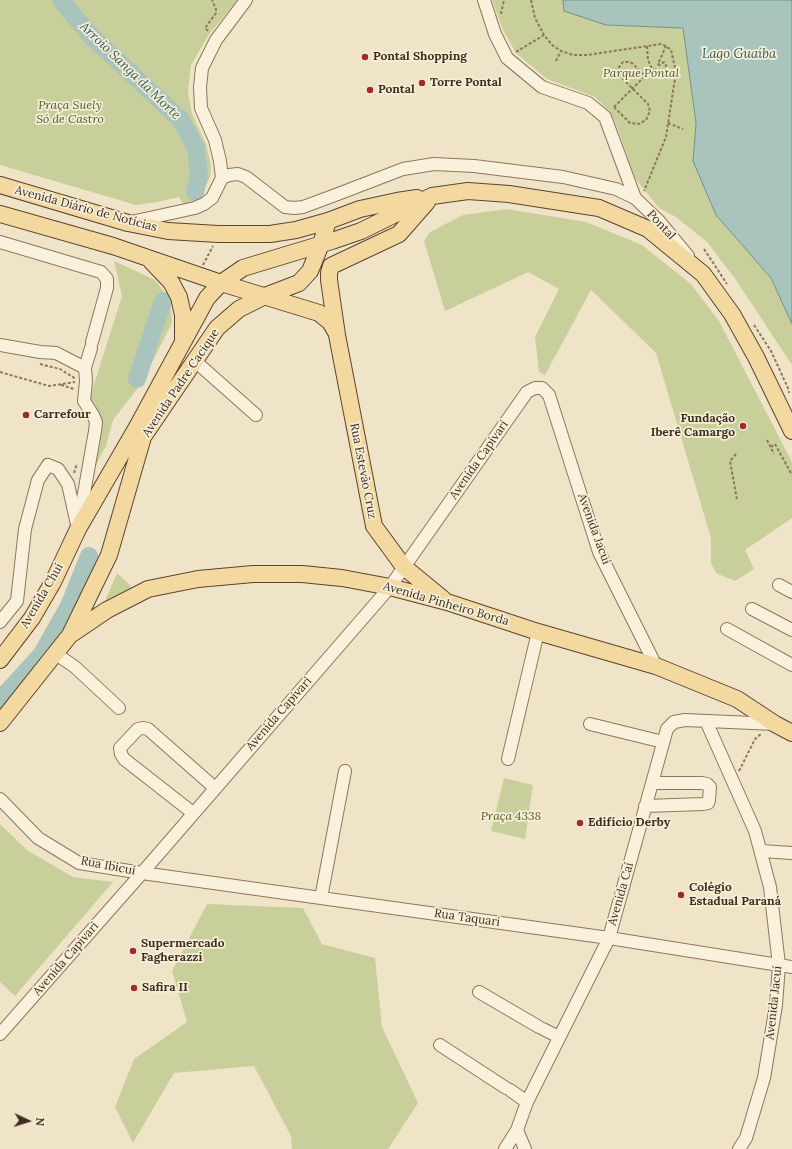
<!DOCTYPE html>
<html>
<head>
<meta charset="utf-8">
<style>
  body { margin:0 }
  #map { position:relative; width:792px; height:1149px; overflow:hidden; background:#f0e4c8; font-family:Lora,serif }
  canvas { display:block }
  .north { position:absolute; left:8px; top:1101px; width:40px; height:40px; -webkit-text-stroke:3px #f7eed8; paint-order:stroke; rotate:94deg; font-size:11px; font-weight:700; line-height:16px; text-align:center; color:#3d2e20 }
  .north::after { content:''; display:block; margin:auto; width:14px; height:18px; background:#3d2e20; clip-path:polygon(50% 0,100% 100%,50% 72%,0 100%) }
</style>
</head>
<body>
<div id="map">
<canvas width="792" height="1149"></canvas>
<div class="north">N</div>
</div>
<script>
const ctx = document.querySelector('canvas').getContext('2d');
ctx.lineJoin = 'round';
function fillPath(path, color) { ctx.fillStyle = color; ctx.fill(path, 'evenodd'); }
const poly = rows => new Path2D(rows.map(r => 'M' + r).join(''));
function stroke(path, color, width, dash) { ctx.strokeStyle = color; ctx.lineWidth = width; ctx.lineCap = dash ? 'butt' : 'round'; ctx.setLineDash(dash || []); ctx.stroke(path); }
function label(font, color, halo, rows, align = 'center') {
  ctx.font = font + ' Lora,serif'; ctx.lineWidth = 3.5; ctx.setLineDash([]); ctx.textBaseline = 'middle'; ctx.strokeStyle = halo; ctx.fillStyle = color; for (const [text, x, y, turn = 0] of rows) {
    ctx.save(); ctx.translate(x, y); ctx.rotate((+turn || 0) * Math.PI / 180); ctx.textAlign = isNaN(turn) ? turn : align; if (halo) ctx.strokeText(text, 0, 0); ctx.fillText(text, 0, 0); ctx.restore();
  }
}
const green = poly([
  [0,0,238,0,210,33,191,65,188,91,192,114,206,144,211,165,210,178,202,191,195,192,189,212,179,197,158,202,136,205,0,165],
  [492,0,563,0,565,11,606,25,683,28,696,123,693,161,716,215,771,278,792,324,792,365,736,280,707,242,676,217,659,208,635,178,616,124,610,112,595,97,547,79,516,53,503,30],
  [507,209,586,222,642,245,691,284,719,321,792,462,792,518,745,550,754,569,735,581,716,573,711,563,711,538,656,353,591,290,545,375,539,372,535,337,559,289,528,272,445,311,424,241,430,232,463,215],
  [114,261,155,280,170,300,172,323,141,384,113,420,106,446,91,474,96,456,88,403,122,296],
  [117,573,132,587,105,601],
  [504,778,533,785,525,839,491,831],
  [0,824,27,850,73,877,113,882,15,996,0,982],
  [207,904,303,908,322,944,375,958,382,1027,418,1103,388,1149,292,1149,291,1136,254,1066,174,1073,133,1143,115,1107,134,1059,187,1022,172,971]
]);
const water = poly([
  [563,0,792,0,792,324,771,278,716,215,693,161,696,123,683,28,606,25,564,11,563,0]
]);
const river = poly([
  [61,0,91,36,181,120,196,148,199,176,195,192],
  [137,379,163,301],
  [0,700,42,654,69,606,89,556]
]);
const path = poly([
  [531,0,535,18,544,35,552,45,561,51,573,55,587,55,661,44,666,46,671,50,676,72,666,137,644,191],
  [501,14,504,0],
  [208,31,205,28,216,13,216,9,212,0],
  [647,46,648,60,652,69,659,71,676,72],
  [516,52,544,35],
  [556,61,561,51],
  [665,72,666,65,664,62,660,65,658,64,666,46],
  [614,107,630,123,639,124,646,120,650,111,648,104,619,75,618,72,619,67,623,62,628,62,632,63,645,76],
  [614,107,652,69],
  [668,123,683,129],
  [704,249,727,284],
  [203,265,213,246],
  [754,325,771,351,788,388,789,393],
  [40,364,60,369,76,379],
  [0,372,49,386,75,382],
  [61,385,74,389],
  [767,440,774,454],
  [771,447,775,444,792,475],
  [736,454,730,461,737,500],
  [74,473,77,464],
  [739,771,755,739,761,734]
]);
const minor = poly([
  [484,0,495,34,507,58,542,87,588,103,605,117,635,198],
  [222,178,229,175,238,174,246,177,285,207,294,208,303,207,338,194,403,169,434,164,474,166,563,177,616,189,635,198,659,221,688,256],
  [131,222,195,208,204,204,212,198,222,178,220,161,215,140,201,108,200,87,202,68,216,40,246,0],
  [0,242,101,272,107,279,107,288,92,342],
  [0,345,40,352,56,353,85,368],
  [195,361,256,415],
  [79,522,95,431,96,422,93,415,84,401,86,381,85,368,91,348],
  [779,585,792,592],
  [752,609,792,630],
  [0,622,17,601,25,529,38,480,48,465,58,469,68,484,78,529],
  [727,629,792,665],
  [56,654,75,667,119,708],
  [706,721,755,831,770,887,779,965,776,1005,764,1078,746,1138,739,1149],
  [590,724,663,742],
  [508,759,538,632],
  [0,799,38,838,79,863,142,873,321,898,609,938,792,967],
  [645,806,703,804,708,803,709,800,710,787,707,784,702,783,652,783],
  [193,813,124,759,121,754,120,748,138,729,143,728,148,729,215,788],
  [761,851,792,853],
  [321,898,345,771],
  [479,992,539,1027],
  [543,1029,559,1037],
  [0,1034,142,873,390,587,527,392,535,388,542,388,549,395,599,552,656,666],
  [440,1045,506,1088],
  [510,1090,527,1102],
  [517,1130,525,1149],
  [505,1149,517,1130,527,1102,609,938,667,729,674,722,685,720,775,724]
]);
const major = poly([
  [0,185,128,223,168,231,218,234,270,234,296,230,328,221,360,209,397,201,417,198],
  [427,202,399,234,331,266,329,273,329,280,337,335,374,526,404,567,443,599],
  [0,214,113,246,221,283,319,313,330,322,336,332],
  [151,261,171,282,179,297,183,315,183,340],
  [70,635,107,610,148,589,198,579,253,574,302,574,342,578,390,587,447,602,538,632,656,666,737,699,775,724,792,733],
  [0,660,32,618,53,582,78,529,137,427,207,298,221,283,243,268,332,241,361,231,432,196,468,191,509,194,599,208,648,229,703,274,732,314,756,357,792,431],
  [0,723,70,635,109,555,143,437,217,328,239,309,265,296,299,283,310,271,321,244,328,221]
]);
const markers = [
  [365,57,4,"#9e2a2b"],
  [422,83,4,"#9e2a2b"],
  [370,90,4,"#9e2a2b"],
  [26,415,4,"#9e2a2b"],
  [743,426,4,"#9e2a2b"],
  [580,823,4,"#9e2a2b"],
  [681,895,4,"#9e2a2b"],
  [133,951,4,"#9e2a2b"],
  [134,988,4,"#9e2a2b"]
];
const poiNames = [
  ["Pontal Shopping",373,57],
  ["Torre Pontal",430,83],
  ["Pontal",378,90],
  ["Carrefour",34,415],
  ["Fundação",735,419,"right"],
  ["Iberê Camargo",735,433,"right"],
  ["Edifício Derby",588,823],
  ["Colégio",689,888],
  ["Estadual Paraná",689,902],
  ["Supermercado",141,944],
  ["Fagherazzi",141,958],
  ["Safira II",142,988]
];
const parkNames = [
  ["Parque Pontal",641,74],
  ["Praça Suely",70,106],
  ["Só de Castro",70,120],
  ["Praça 4338",511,817]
];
const streetNames = [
  ["Avenida Diário de Notícias",86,209,15],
  ["Pontal",661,225,47],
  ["Avenida Padre Cacique",181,383,-56],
  ["Avenida Capivari",479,460,-55],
  ["Rua Estevão Cruz",363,471,79],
  ["Avenida Jacuí",594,529,70],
  ["Avenida Chuí",42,596,-60],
  ["Avenida Pinheiro Borda",446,604,16],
  ["Avenida Capivari",279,714,-49],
  ["Rua Ibicuí",108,866,11],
  ["Avenida Caí",621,894,-74],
  ["Rua Taquari",467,918,8],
  ["Avenida Capivari",66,959,-49],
  ["Avenida Jacuí",774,1003,-84]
];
const waterNames = [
  ["Lago Guaíba",739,54],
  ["Arroio Sanga da Morte",130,71,44]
];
fillPath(green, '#c9cf9b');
fillPath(water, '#a9c4bc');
stroke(water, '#6f938a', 1);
stroke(river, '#a9c4bc', 18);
stroke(minor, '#8d765c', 14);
stroke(major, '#5b4430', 18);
stroke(path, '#8d765c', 2, [3, 2]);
stroke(minor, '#faf1dc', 12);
stroke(major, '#f3d9a0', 16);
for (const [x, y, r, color] of markers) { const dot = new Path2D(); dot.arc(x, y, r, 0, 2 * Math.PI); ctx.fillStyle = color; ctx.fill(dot); stroke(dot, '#f7eed8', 1.5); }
label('bold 12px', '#3d2e20', '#f7eed8', poiNames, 'left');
label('italic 12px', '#4d5a26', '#f7eed8', parkNames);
label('12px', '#3d2e20', '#f7eed8', streetNames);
label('italic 13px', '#2f5d5a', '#f7eed8', waterNames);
</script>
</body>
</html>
